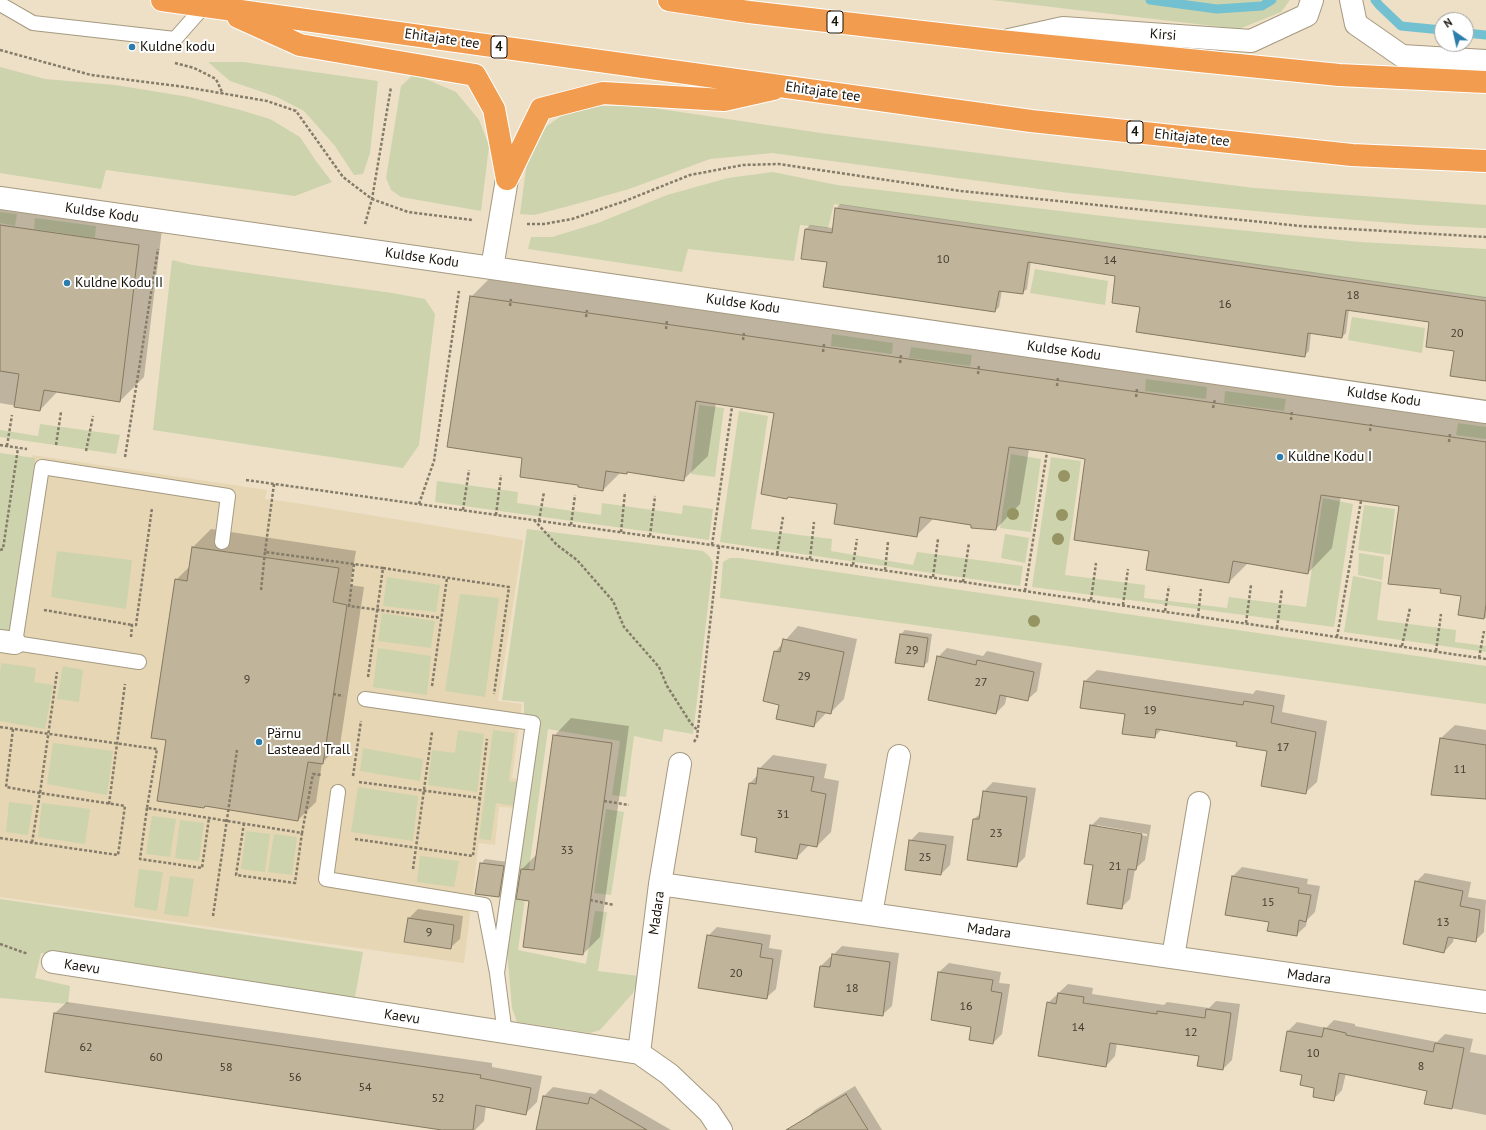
<!DOCTYPE html>
<html>
<head>
<meta charset="utf-8">
<style>
  body { margin:0 }
  #map { position:relative; width:1486px; height:1130px; overflow:hidden; background:#ede0c6; font-family:"PT Sans",sans-serif }
  canvas { display:block }
  .north { position:absolute; left:1434px; top:12px; width:40px; height:40px; box-sizing:border-box; background:#fff; border:1px solid #a3a19d; border-radius:50%; rotate:326deg; font-size:11px; font-weight:700; line-height:16px; text-align:center; color:#19140b }
  .north::after { content:''; display:block; margin:auto; width:14px; height:18px; background:#2a7dad; clip-path:polygon(50% 0,100% 100%,50% 72%,0 100%) }
</style>
</head>
<body>
<div id="map">
<canvas width="1486" height="1130"></canvas>
<div class="north">N</div>
</div>
<script>
const ctx = document.querySelector('canvas').getContext('2d');
ctx.lineJoin = 'round';
function fillPath(path, color) { ctx.fillStyle = color; ctx.fill(path, 'evenodd'); }
const poly = rows => new Path2D(rows.map(r => 'M' + r).join(''));
function stroke(path, color, width, dash) { ctx.strokeStyle = color; ctx.lineWidth = width; ctx.lineCap = dash ? 'butt' : 'round'; ctx.setLineDash(dash || []); ctx.stroke(path); }
function label(font, color, halo, rows, align = 'center') {
  ctx.font = font + ' "PT Sans",sans-serif'; ctx.lineWidth = 4; ctx.setLineDash([]); ctx.textBaseline = 'middle'; ctx.strokeStyle = halo; ctx.fillStyle = color; for (const [text, x, y, turn = 0] of rows) {
    ctx.save(); ctx.translate(x, y); ctx.rotate((+turn || 0) * Math.PI / 180); ctx.textAlign = isNaN(turn) ? turn : align; if (halo) ctx.strokeText(text, 0, 0); ctx.fillText(text, 0, 0); ctx.restore();
  }
}
const built = poly([
  [32,455,267,490,265,499,290,502,523,540,498,701,522,704,512,778,523,780,518,808,499,807,495,845,479,843,464,963,0,897,0,619,10,615]
]);
const green = poly([
  [992,0,1290,0,1281,12,1239,29],
  [208,62,243,62,378,81,370,153,363,174,354,175,335,146,304,111,277,97,230,81],
  [0,67,45,79,115,85,189,97,240,110,270,119,300,137,316,161,332,182,295,196,106,170,101,189,0,173],
  [414,74,456,92,479,120,489,146,481,211,401,197,391,190,386,178,401,86],
  [602,106,640,106,821,133,1254,188,1486,205,1486,228,1418,225,1307,216,1069,193,772,153,710,159,629,189,569,206,534,215,520,214,528,154,544,128,567,112],
  [773,172,837,185,1138,220,1360,242,1486,249,1486,298,834,204,828,228,800,225,794,261,688,249,682,272,528,249,531,237,552,237,598,223,667,195,728,178],
  [0,212,17,214,15,226,0,223],
  [35,218,96,226,95,238,34,229],
  [172,260,192,265,392,293,425,299,435,314,419,445,403,468,153,430],
  [1035,269,1108,281,1105,305,1030,293],
  [1352,317,1425,328,1422,353,1348,340],
  [832,334,893,343,892,354,831,346],
  [911,347,972,355,970,366,909,358],
  [1146,379,1207,387,1206,399,1145,391],
  [1225,391,1286,399,1284,411,1224,403],
  [699,405,724,408,715,477,691,474],
  [739,411,768,416,751,529,832,539,831,551,913,565,917,552,1023,566,1020,586,720,542],
  [1458,423,1486,427,1486,439,1456,435],
  [40,424,120,435,116,454,0,437,0,430,38,436],
  [0,453,35,458,10,633,0,632],
  [1011,454,1041,459,1031,532,1000,528],
  [1051,457,1081,461,1065,575,1145,585,1144,598,1227,608,1229,597,1306,607,1323,498,1353,504,1334,627,1032,587],
  [437,481,518,492,517,503,601,515,602,503,682,514,683,505,713,509,709,540,435,502],
  [1364,505,1395,509,1390,555,1358,550],
  [527,529,703,551,709,556,713,563,693,734,664,729,662,742,634,736,626,797,612,795,620,741,548,729,518,950,586,964,595,911,607,912,598,971,639,976,633,993,600,1030,590,1033,517,1022,512,1008,507,950,536,718,524,716,524,702,502,700],
  [1005,534,1029,538,1025,563,1001,558],
  [57,551,132,560,126,609,51,597],
  [1359,553,1384,557,1382,580,1358,575],
  [730,558,739,558,1486,666,1486,704,720,598,723,562],
  [1353,576,1382,582,1377,620,1456,630,1455,642,1486,646,1486,652,1344,632],
  [387,577,440,585,436,612,383,606],
  [460,594,499,598,485,697,445,691],
  [382,613,435,621,431,648,378,641],
  [378,648,431,656,427,695,373,687],
  [1,663,36,668,34,682,53,685,45,729,0,721,0,674],
  [63,666,83,670,79,702,57,699],
  [458,730,484,734,477,792,428,785,432,750,455,753],
  [493,730,515,733,509,781,519,783,515,806,496,803,491,840,479,839],
  [53,743,113,751,107,795,47,784],
  [363,748,423,759,420,781,360,771],
  [358,787,418,796,413,841,351,832],
  [9,802,33,805,28,835,6,832],
  [42,803,90,809,85,844,38,837],
  [606,809,624,812,611,895,594,893],
  [152,816,176,819,170,857,146,854],
  [180,820,204,823,199,861,175,858],
  [246,831,270,834,265,872,241,869],
  [274,834,297,837,292,875,268,872],
  [420,856,459,861,454,887,417,882],
  [139,869,163,872,157,911,134,907],
  [170,876,194,879,188,917,164,914],
  [0,899,363,952,354,1003,41,953,35,978,70,986,68,1004,0,998]
]);
const shadow = poly([
  [0,198,163,221,144,377,120,401,58,391,40,410,0,403],
  [840,204,1486,297,1486,380,1455,350,1430,321,1349,309,1346,333,1342,337,1311,333,1309,351,1305,355,1141,306,1116,275,1031,261,1027,289,1022,293,1002,290,999,307,995,311,828,261,802,258,806,229,810,225,833,228,836,209],
  [496,272,1486,415,1486,618,1459,614,1462,595,1442,589,1400,505,1341,496,1332,548,1308,573,1248,563,1229,582,1150,551,1086,458,1029,449,1020,504,996,529,934,518,917,535,838,503,775,413,716,403,708,456,683,480,628,471,627,473,621,472,603,490,579,484,523,457,471,297],
  [211,529,356,551,350,585,364,587,340,745,322,763,316,802,298,820,167,739,176,580,191,565,193,547],
  [798,626,857,639,844,699,830,713,827,712,814,726,781,704,775,652],
  [905,630,932,634,928,662,923,666,901,634],
  [947,648,983,656,987,651,1042,663,1037,691,1027,700,1007,695,1005,704,996,713,938,657],
  [1097,670,1253,694,1256,690,1285,695,1282,712,1327,721,1317,782,1305,793,1268,750,1238,741,1162,729,1154,737,1126,714,1081,707,1085,681],
  [571,718,629,726,600,937,583,954,531,900,522,869,537,854,554,736],
  [1455,725,1486,730,1486,798,1441,738],
  [773,755,827,764,824,778,839,781,831,832,817,846,810,844,797,857,759,837,742,834,750,783,758,775,759,769],
  [993,782,1036,788,1025,857,1016,866,974,819,981,813,984,791],
  [1100,817,1151,825,1145,860,1135,869,1130,899,1121,908,1094,864,1091,826],
  [1097,825,1147,834,1147,836,1097,828],
  [919,832,954,836,950,865,941,874,910,841],
  [485,859,508,862,503,892,499,896,481,864],
  [1242,867,1308,879,1307,884,1320,886,1315,912,1307,920,1306,926,1296,935,1233,876],
  [1425,873,1471,882,1468,897,1486,900,1484,932,1475,941,1454,937,1453,942,1444,952,1416,882],
  [418,909,463,916,460,939,450,948,409,918],
  [717,927,771,935,769,948,782,950,776,989,766,998,708,936],
  [842,946,899,953,892,1006,882,1015,821,966,830,957,832,958,833,955],
  [949,963,1001,972,999,983,1010,984,1002,1034,993,1043,972,1026,939,972],
  [1068,984,1093,988,1092,994,1164,1005,1167,1002,1209,1008,1216,1001,1240,1004,1232,1060,1223,1069,1200,1055,1117,1043,1115,1056,1106,1066,1048,1003],
  [67,1002,492,1063,492,1067,542,1076,537,1102,525,1114,486,1106,484,1121,475,1130,449,1130,55,1013],
  [1334,1020,1355,1024,1355,1026,1437,1042,1445,1034,1473,1039,1470,1052,1486,1055,1486,1115,1426,1103,1428,1090,1346,1073,1342,1090,1333,1100,1315,1087,1303,1074,1288,1031,1297,1022,1326,1028],
  [855,1086,882,1130,813,1130,806,1119,815,1110],
  [553,1087,595,1094,600,1089,671,1130,550,1130,544,1096]
]);
const stream = poly([
  [1150,0,1217,9,1262,6,1272,0],
  [1375,0,1379,5,1401,26,1442,30],
  [1466,33,1486,35]
]);
const building = poly([
  [835,208,1486,301,1486,381,1450,376,1454,351,1426,347,1429,322,1346,310,1342,338,1308,333,1305,357,1136,332,1140,307,1112,303,1115,276,1028,262,1023,294,999,291,995,312,823,287,827,262,801,259,805,229,832,233,835,208],
  [0,225,139,245,120,402,44,390,40,411,14,407,19,374,0,371,0,225],
  [470,296,1486,442,1486,604,1484,619,1458,615,1461,596,1440,593,1441,589,1388,584,1399,506,1321,495,1308,574,1233,561,1229,583,1146,570,1149,551,1074,540,1085,459,1047,452,1009,447,996,530,971,528,971,525,920,517,917,537,834,524,837,504,788,497,787,499,761,494,774,413,696,401,684,481,627,472,627,474,606,471,603,491,578,487,578,485,520,477,522,458,447,447,470,296],
  [192,547,339,568,333,602,347,605,323,764,308,762,298,821,205,806,204,808,157,801,166,740,151,738,175,579,187,581,192,547],
  [900,634,928,638,924,667,895,663,900,634],
  [783,639,844,652,831,714,817,711,814,727,776,719,779,705,763,701,774,651,780,652,783,639],
  [937,656,976,665,977,660,1034,672,1028,701,1000,695,996,714,928,700,937,656],
  [1084,681,1243,705,1244,701,1274,706,1271,723,1316,732,1306,794,1261,786,1267,751,1236,746,1237,742,1156,729,1155,738,1122,734,1125,714,1080,708,1084,681],
  [553,735,612,743,583,955,523,947,529,901,516,899,521,869,534,870,553,735],
  [1440,738,1486,745,1486,799,1431,795,1440,738],
  [758,768,814,777,811,791,826,794,817,847,800,844,797,859,755,852,757,838,741,835,749,783,756,784,758,768],
  [983,791,1027,797,1017,867,967,860,973,819,979,819,983,791],
  [1090,825,1142,834,1136,870,1128,869,1122,909,1087,904,1093,865,1084,864,1090,825],
  [909,840,946,845,941,875,905,870,909,840],
  [480,863,504,866,499,897,475,894,480,863],
  [1232,876,1299,888,1298,893,1311,895,1306,922,1299,920,1297,936,1267,931,1269,922,1225,915,1232,876],
  [1415,881,1463,891,1460,906,1480,910,1476,942,1448,937,1444,953,1403,944,1415,881],
  [408,918,454,925,451,949,404,942,408,918],
  [707,935,762,944,760,957,773,959,767,999,698,988,707,935],
  [832,954,890,962,883,1016,814,1007,820,966,830,967,832,954],
  [938,972,993,980,991,991,1002,993,993,1044,969,1040,971,1027,931,1020,938,972],
  [1058,993,1084,997,1083,1003,1157,1014,1157,1011,1205,1018,1206,1009,1231,1013,1223,1070,1197,1066,1199,1056,1110,1043,1106,1067,1038,1056,1047,1002,1056,1004,1058,993],
  [54,1013,481,1075,480,1078,531,1088,526,1115,476,1105,473,1130,442,1130,45,1072,54,1013],
  [1324,1028,1346,1033,1346,1035,1433,1052,1435,1043,1464,1048,1452,1109,1424,1104,1427,1091,1339,1073,1334,1101,1313,1097,1314,1088,1300,1085,1302,1075,1280,1071,1287,1031,1322,1037,1324,1028],
  [846,1094,868,1130,786,1130,846,1094],
  [543,1096,588,1104,590,1097,647,1130,536,1130,543,1096]
]);
const path = poly([
  [0,50,91,75,185,87,267,101,296,111,343,177,372,199,408,212,472,220],
  [175,63,194,68,216,79,223,94],
  [365,224,372,199,391,87],
  [527,224,544,224,572,219,625,201,690,175,743,165,779,164,961,191,1300,226,1486,237],
  [510,306,511,299],
  [586,317,587,310],
  [666,329,667,320],
  [743,340,744,333],
  [823,352,824,344],
  [900,363,901,355],
  [978,374,979,365],
  [1057,386,1058,377],
  [1136,397,1137,389],
  [1213,408,1215,399],
  [1291,420,1292,410],
  [1370,431,1371,424],
  [1449,442,1450,434],
  [0,445,27,449],
  [56,445,61,412],
  [7,446,12,415],
  [86,451,93,416],
  [125,457,158,249],
  [246,480,712,545,1486,659],
  [274,484,265,552,383,568],
  [419,504,434,461,459,291],
  [463,510,469,470],
  [496,515,501,475],
  [534,520,557,545,577,560,613,601,624,627,659,667,667,686,690,722,698,731],
  [539,521,544,492],
  [571,525,575,495],
  [621,532,625,492],
  [650,536,655,496],
  [712,545,732,407],
  [0,550,3,549,18,448],
  [777,554,783,517],
  [810,559,814,522],
  [354,564,349,606,441,618],
  [853,565,857,539],
  [885,570,888,542],
  [933,577,938,539],
  [963,582,969,543],
  [261,590,265,552],
  [1025,591,1047,452],
  [1091,600,1096,563],
  [1123,605,1128,569],
  [44,610,132,625],
  [1165,611,1169,586],
  [1198,616,1201,589],
  [1246,623,1251,585],
  [1277,628,1282,589],
  [131,637,132,625,136,625,152,508],
  [1337,637,1361,501],
  [1402,646,1410,608],
  [1436,651,1441,614],
  [1479,658,1484,631],
  [368,677,383,568,509,587,494,694],
  [432,686,447,578],
  [333,694,343,696],
  [0,727,157,749,147,808,302,833,313,774,322,775],
  [13,729,6,787,40,793,32,843],
  [694,742,697,737,719,546],
  [353,776,361,721],
  [359,782,480,798,487,739],
  [604,801,629,805],
  [109,804,125,684],
  [147,808,140,859,202,868,209,818],
  [244,823,236,875,295,883,302,833],
  [0,838,118,855,125,806,40,793,57,672],
  [355,839,473,856,480,798],
  [413,869,432,732],
  [590,900,614,905],
  [213,916,237,750],
  [0,944,28,954]
]);
const lane = poly([
  [0,4,33,23,175,39,205,5],
  [139,662,15,643,42,467,228,496,222,542],
  [365,699,533,723,497,973],
  [338,792,326,879,484,905,497,973,505,1034]
]);
const street = poly([
  [1351,0,1356,24,1402,56,1486,61],
  [1009,40,1063,28,1251,41,1307,15,1312,0],
  [0,198,492,268,1486,412],
  [492,268,507,179],
  [0,641,15,643],
  [660,884,680,764],
  [871,914,899,756],
  [1173,957,1199,803],
  [53,962,639,1053,669,1074,709,1112,721,1130],
  [639,1053,660,884,1486,1002]
]);
const highway = poly([
  [162,0,1031,121,1352,155,1486,161],
  [669,0,749,12,1000,41,1339,75,1486,82],
  [238,17,300,45,475,75,494,109,507,179],
  [507,179,541,109,603,93,724,100,773,89]
]);
const trees = [
  [1064,476],
  [1013,514],
  [1062,515],
  [1058,539],
  [1034,621]
];
const markers = [
  [132,47,4,"#2a7dad"],
  [67,283,4,"#2a7dad"],
  [1280,457,4,"#2a7dad"],
  [259,742,4,"#2a7dad"]
];
const numberNames = [
  ["10",943,260],
  ["14",1110,261],
  ["18",1353,296],
  ["16",1225,305],
  ["20",1457,334],
  ["29",912,651],
  ["29",804,677],
  ["9",247,680],
  ["27",981,683],
  ["19",1150,711],
  ["17",1283,748],
  ["11",1460,770],
  ["31",783,815],
  ["23",996,834],
  ["33",567,851],
  ["25",925,858],
  ["21",1115,867],
  ["15",1268,903],
  ["13",1443,923],
  ["9",429,933],
  ["20",736,974],
  ["18",852,989],
  ["16",966,1007],
  ["14",1078,1028],
  ["12",1191,1033],
  ["62",86,1048],
  ["10",1313,1054],
  ["60",156,1058],
  ["8",1421,1067],
  ["58",226,1068],
  ["56",295,1078],
  ["54",365,1088],
  ["52",438,1099]
];
const shields = [
  [835,22,16],
  [499,47,16],
  [1135,132,16]
];
const shieldNames = [
  ["4",835,22],
  ["4",499,47],
  ["4",1135,132]
];
const streetNames = [
  ["Kirsi",1163,35,4],
  ["Ehitajate tee",442,39,8],
  ["Ehitajate tee",823,92,8],
  ["Ehitajate tee",1192,138,6],
  ["Kuldse Kodu",102,213,8],
  ["Kuldse Kodu",422,258,8],
  ["Kuldse Kodu",743,304,8],
  ["Kuldse Kodu",1064,351,8],
  ["Kuldse Kodu",1384,397,8],
  ["Madara",657,913,-82],
  ["Madara",989,931,8],
  ["Kaevu",82,967,9],
  ["Madara",1309,977,8],
  ["Kaevu",402,1017,9]
];
const poiNames = [
  ["Kuldne kodu",140,47],
  ["Kuldne Kodu II",75,283],
  ["Kuldne Kodu I",1288,457],
  ["Pärnu",267,734],
  ["Lasteaed Trall",267,750]
];
fillPath(built, '#e6d6b4');
fillPath(green, '#cdd3ac');
fillPath(shadow, '#0003');
stroke(stream, '#73c0d1', 9);
fillPath(building, '#c0b49a');
stroke(building, '#857961', 1);
stroke(lane, '#a59980', 16);
stroke(street, '#a59980', 24);
stroke(highway, '#fff', 24);
stroke(path, '#847b69', 2.5, [3, 2]);
stroke(lane, '#fff', 14);
stroke(street, '#fff', 22);
stroke(highway, '#f29c4f', 22);
ctx.fillStyle = '#969462';
for (const [x, y] of trees) { ctx.beginPath(); ctx.arc(x, y, 6, 0, 2 * Math.PI); ctx.fill(); }
for (const [x, y, r, color] of markers) { const dot = new Path2D(); dot.arc(x, y, r, 0, 2 * Math.PI); ctx.fillStyle = color; ctx.fill(dot); stroke(dot, '#fff', 1.5); }
label('12px', '#433c2f', null, numberNames);
for (const [x, y, w] of shields) { const box = new Path2D(); box.roundRect(x - w / 2, y - 11, w, 22, 3); ctx.fillStyle = '#fff'; ctx.fill(box); stroke(box, '#19140b', 1); }
label('bold 13px', '#19140b', null, shieldNames);
label('14px', '#19140b', '#fff', streetNames);
label('14px', '#19140b', '#fff', poiNames, 'left');
</script>
</body>
</html>
